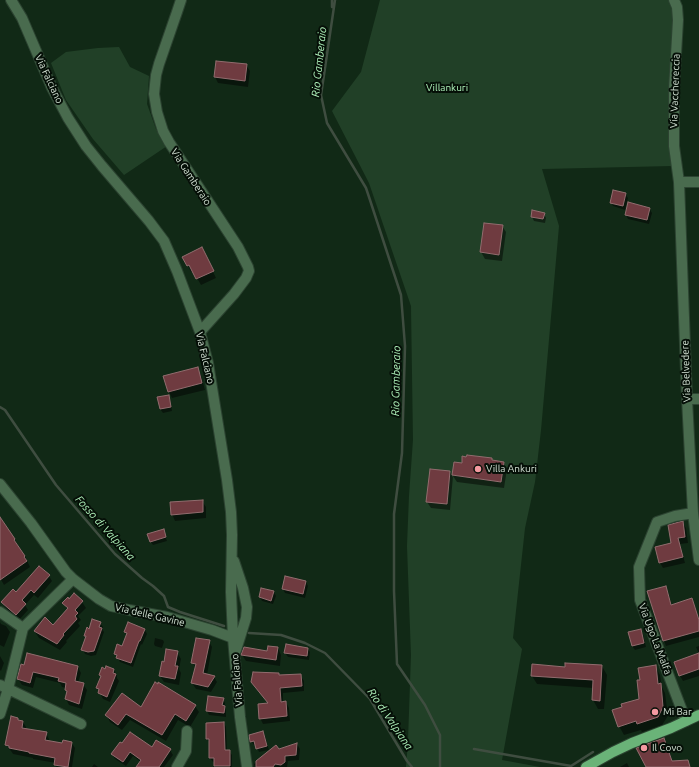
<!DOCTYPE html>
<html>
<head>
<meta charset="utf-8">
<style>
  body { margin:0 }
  canvas { display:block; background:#112916 }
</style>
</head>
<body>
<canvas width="699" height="767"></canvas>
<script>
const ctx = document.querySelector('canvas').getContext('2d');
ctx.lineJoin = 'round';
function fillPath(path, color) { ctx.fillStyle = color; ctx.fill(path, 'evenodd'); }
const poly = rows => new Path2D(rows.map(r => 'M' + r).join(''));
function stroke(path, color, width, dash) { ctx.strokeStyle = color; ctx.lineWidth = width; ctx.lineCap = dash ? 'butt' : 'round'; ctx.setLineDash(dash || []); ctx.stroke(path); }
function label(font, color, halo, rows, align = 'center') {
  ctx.font = font + ' Ubuntu,sans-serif'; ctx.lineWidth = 4; ctx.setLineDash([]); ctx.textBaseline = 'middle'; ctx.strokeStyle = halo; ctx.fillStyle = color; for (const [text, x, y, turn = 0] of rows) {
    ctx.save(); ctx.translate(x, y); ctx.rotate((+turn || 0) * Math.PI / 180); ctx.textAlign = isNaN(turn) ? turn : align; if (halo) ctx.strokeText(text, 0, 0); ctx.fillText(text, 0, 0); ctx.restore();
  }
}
const green = poly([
  [380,0,669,0,673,9,671,166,542,169,559,226,541,430,535,482,525,528,513,638,522,649,502,760,540,767,406,767,408,741,411,655,407,546,409,496,413,440,411,306,369,183,332,111,361,72],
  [119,47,130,67,149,76,147,104,156,129,167,146,124,175,93,139,66,100,51,63,66,52,98,48]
]);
const shadow = poly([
  [246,65,250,71,248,87,218,83,215,77],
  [625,194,628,198,625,210,613,206,611,202],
  [649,208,652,213,649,224,628,219,626,215],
  [544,214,546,218,545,223,534,221,532,217],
  [485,224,502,226,506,232,502,261,485,259,481,252],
  [205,255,216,278,201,285,193,271,191,272,184,257],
  [197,369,201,375,205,390,172,398,169,392,165,377],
  [168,396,170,400,172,411,163,413,160,409,158,398],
  [491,459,493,462,503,463,507,469,504,488,457,482,453,476,450,510,431,508,427,502,450,472,453,478,455,463,462,465],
  [202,501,206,507,206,518,175,521,172,514],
  [0,518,25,556,30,567,4,585,0,578],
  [682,522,686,528,688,543,680,544,685,563,663,568,660,563,656,548,672,544],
  [163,530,167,541,153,545,150,541],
  [39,567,49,576,52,581,38,598,34,595,25,605,28,610,19,620,5,607,2,602,16,593],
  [306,582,308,586,305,598,285,593,283,589],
  [665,587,668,592,672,606,691,599,694,604,699,619,699,637,666,646,664,641,648,592],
  [274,592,276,596,273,604,262,601,260,597],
  [69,600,82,602,86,608,78,616,81,620,78,623,80,626,66,641,67,642,60,650,39,638,35,632,53,626,68,610,64,603],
  [0,622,1,624,6,626,10,632,4,647,0,645],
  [100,623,103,627,102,629,104,632,96,655,91,656,85,654,83,650,86,638,85,636,89,630],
  [145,630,147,634,142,645,141,644,133,667,120,662,115,654,122,647,127,636,125,632],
  [640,630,643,634,646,647,635,650,632,646],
  [155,638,163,640,164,642,162,648,155,646,154,644],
  [209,641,212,647,207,675,214,677,217,682,211,692,196,689,192,683,196,668,192,662],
  [699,646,699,676,683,681,680,676,699,654,696,647],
  [278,648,281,655,280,666,246,661,242,655,268,652],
  [307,648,310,652,309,660,288,657,285,653],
  [177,652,181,659,179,669,181,673,179,685,164,682,160,676,165,663],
  [0,656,4,663,1,671,0,670],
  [22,665,78,667,81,673,78,683,83,684,87,690,82,709,69,705,66,699,67,693,66,690,66,688,62,687,60,683,36,677,33,688,22,685,18,679],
  [60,680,71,683,71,685,60,682],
  [602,666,607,675,604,709,598,709,593,700,593,688,537,684,532,676,566,668],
  [655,666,660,675,662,687,665,693,668,716,662,725,642,732,641,730,624,735,619,726,640,699,641,681],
  [106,670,114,670,117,676,117,678,119,681,110,702,103,699,97,688,101,677,100,675],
  [279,674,280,676,300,675,304,681,304,691,283,693,283,702,286,702,289,708,290,721,263,724,260,718,269,704,256,688,252,682],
  [159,683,195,706,199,712,190,727,178,720,166,741,130,720,122,730,110,722,107,716,141,708,158,685],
  [223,699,225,703,225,707,226,711,226,717,209,715,207,711],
  [18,719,19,721,23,722,26,727,26,730,46,733,49,739,49,742,63,744,71,742,75,748,72,767,56,767,55,765,56,763,33,759,33,758,13,754,11,751,10,750,6,745],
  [224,723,226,727,227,751,229,751,232,755,232,767,215,767,215,762,213,762,210,758,210,743,207,739],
  [263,732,265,736,269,750,259,752,256,745,254,745,251,741],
  [664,739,668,747,674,765,687,761,690,767,647,767],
  [297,744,300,749,299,760,288,761,287,767,255,767,254,765,254,764,276,746,278,750],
  [152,748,170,750,173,755,164,767,137,767,141,762,133,756,126,766,115,759,112,754],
  [627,763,629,767,620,767],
  [94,764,98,767,92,767]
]);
const stream = poly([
  [332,0,332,7],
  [335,0,321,95,327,123,366,188,370,200,401,295,405,346,402,453,394,514,394,591,397,664,425,705,440,735,440,767],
  [0,407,5,410,56,485,115,554,142,578,153,586,164,596,168,607,180,612,224,626],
  [249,633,281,635,305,643,325,653,370,699,407,761,412,767],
  [474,749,571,766,593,752]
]);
const building = poly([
  [216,61,247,64,245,81,214,77,216,61],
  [613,190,626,193,623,206,610,203,613,190],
  [628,202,650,208,647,220,625,215,628,202],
  [532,210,545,213,543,219,531,217,532,210],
  [484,223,503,225,499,255,480,252,484,223],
  [202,247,214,271,196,279,189,265,187,266,182,257,202,247],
  [198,367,202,383,168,392,163,376,198,367],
  [169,395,171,407,160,409,157,397,169,395],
  [467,455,492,458,492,460,504,462,501,482,452,475,454,462,462,463,462,456,466,457,467,455],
  [430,469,450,471,447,504,426,502,430,469],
  [203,500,203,512,171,515,170,502,203,500],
  [0,517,15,539,14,540,25,556,24,557,27,561,0,580,0,517],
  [683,521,685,537,678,538,683,557,659,563,655,547,671,543,668,525,683,521],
  [164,529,166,537,150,542,147,534,164,529],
  [39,566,50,575,34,593,31,590,22,600,26,604,16,615,1,602,13,589,16,592,39,566],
  [285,576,306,581,303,594,282,589,285,576],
  [666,586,671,605,692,598,699,620,699,631,663,641,647,591,666,586],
  [261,588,274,591,271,601,259,597,261,588],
  [74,593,83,601,75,610,78,613,75,616,77,619,63,634,64,635,57,644,34,631,45,617,53,625,68,608,62,603,68,597,69,599,74,593],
  [92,619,101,622,99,627,102,628,94,651,88,652,81,650,86,636,84,636,87,627,89,629,92,619],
  [128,622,145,629,140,641,139,641,131,663,116,658,117,655,114,654,117,644,122,646,127,633,124,632,128,622],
  [641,629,644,643,632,646,628,632,641,629],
  [196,638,210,640,203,673,215,676,208,687,191,683,196,664,191,663,196,638],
  [286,644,308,648,307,656,284,653,286,644],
  [268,646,278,647,276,660,241,655,244,647,267,651,268,646],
  [166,649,178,651,175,666,178,666,175,679,159,676,162,661,164,662,166,649],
  [27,653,39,656,78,666,75,681,84,683,79,704,65,699,67,691,65,690,66,683,58,681,59,678,33,672,30,683,17,679,21,664,24,665,27,653],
  [699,653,699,669,679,676,674,662,699,653],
  [565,663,602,665,600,701,592,700,593,680,531,676,532,664,565,667,565,663],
  [656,665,658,684,661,683,663,707,658,717,637,724,636,721,618,727,612,710,622,707,621,704,639,699,637,680,640,680,638,668,656,665],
  [106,666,114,669,113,673,116,674,107,697,98,693,99,689,96,688,101,676,99,675,102,667,105,669,106,666],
  [253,672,279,673,279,675,301,674,302,686,280,688,281,702,286,701,287,716,259,719,258,704,268,703,251,682,253,672],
  [155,682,158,684,158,682,196,705,186,721,175,714,162,735,126,714,118,725,105,715,122,693,141,707,155,682],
  [208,696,224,698,222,705,225,706,224,713,206,711,208,696],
  [11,716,18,718,18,720,23,721,22,728,47,732,45,740,62,743,63,740,72,742,68,767,54,765,55,758,29,753,29,752,9,748,9,746,5,745,11,716],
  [224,722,225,750,230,750,230,766,214,766,214,758,209,758,209,739,206,739,206,723,224,722],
  [263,731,267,746,256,749,254,741,250,742,249,735,263,731],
  [130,732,152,747,156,740,171,749,159,767,136,767,141,760,130,752,123,762,111,754,120,742,122,743,130,732],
  [664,738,672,761,688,760,690,767,646,767,636,748,664,738],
  [297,743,296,755,285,756,285,762,281,765,275,764,273,767,256,767,256,761,276,745,279,749,297,743]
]);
const minor = poly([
  [11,0,22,18,52,88,68,118,86,146,102,166,149,221,164,241,177,271,200,332,208,363,227,480,231,512,232,535,231,592,233,638,240,717,247,767],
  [181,0,177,12,159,64,156,75,154,94,157,112,163,131,169,142,238,247,248,267,249,271,246,278,234,294,200,332],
  [674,0,677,7,678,20,674,89,674,146,679,182,687,399,693,513,699,560],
  [679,182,699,182],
  [687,399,699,399],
  [0,484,31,523,66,572,73,579,99,599,111,606,129,610,167,617,212,630,233,638],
  [234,561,243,588,247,607,246,618,236,650],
  [0,612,23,628],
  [0,685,81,724],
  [0,714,8,689,23,628,73,579],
  [686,721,640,600,639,567,657,522,675,516,693,513],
  [177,767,186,751,187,731]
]);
const major = poly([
  [586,767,613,752,632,743,671,728,699,715]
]);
const markers = [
  [478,469,4,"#f49aa1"],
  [655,712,4,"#f49aa1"],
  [644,748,4,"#f49aa1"]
];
const streetNames = [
  ["Via Falciano",49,79,65],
  ["Via Vacchereccia",675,91,-88],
  ["Via Gamberaio",191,177,57],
  ["Via Falciano",205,358,77],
  ["Via Belvedere",686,371,-92],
  ["Via delle Gavine",150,615,13],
  ["Via Ugo La Malfa",655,639,69],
  ["Via Falciano",237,680,-95]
];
const parkNames = [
  ["Villankuri",447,88]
];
const poiNames = [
  ["Villa Ankuri",486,469],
  ["Mi Bar",663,712],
  ["Il Covo",652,748]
];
const waterNames = [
  ["Rio Gamberaio",319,62,-84],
  ["Rio Gamberaio",396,381,-89],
  ["Fosso di Valpiana",105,528,48],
  ["Rio di Valpiana",390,719,56]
];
fillPath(green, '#214027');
fillPath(shadow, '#0007');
stroke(stream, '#3f4d40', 2.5);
fillPath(building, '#6f3b40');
stroke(building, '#916c6e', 1);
stroke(minor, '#2c4331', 12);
stroke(major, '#2c4331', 12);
stroke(minor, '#496b4e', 10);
stroke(major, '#6ab378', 10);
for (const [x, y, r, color] of markers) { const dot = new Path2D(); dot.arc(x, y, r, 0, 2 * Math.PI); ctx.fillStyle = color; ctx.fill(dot); stroke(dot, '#050f07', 1.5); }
label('10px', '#d3e1d4', '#050f07', streetNames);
label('10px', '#b1f5bc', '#050f07', parkNames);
label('10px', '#d3e1d4', '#050f07', poiNames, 'left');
label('italic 11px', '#b1f4bc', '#050f07', waterNames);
</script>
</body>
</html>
